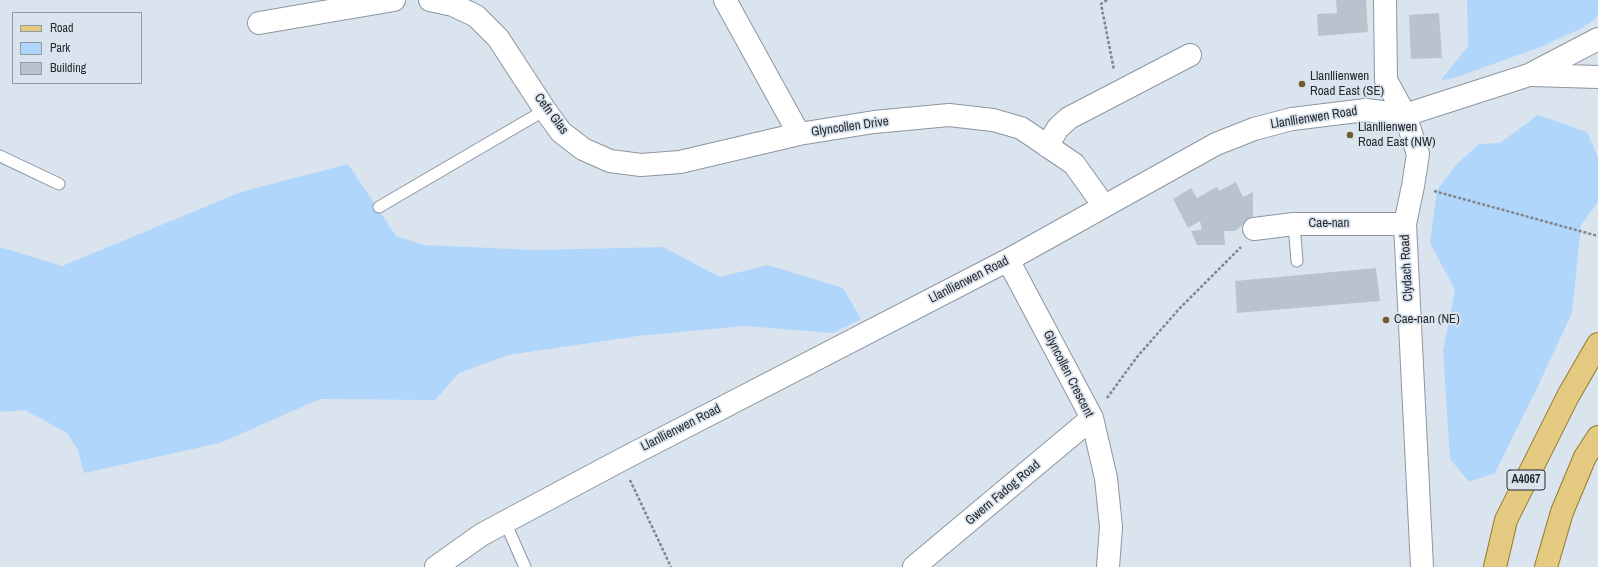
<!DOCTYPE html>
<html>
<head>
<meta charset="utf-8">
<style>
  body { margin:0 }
  #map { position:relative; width:1598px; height:567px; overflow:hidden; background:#dae4ee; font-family:"Archivo Narrow",sans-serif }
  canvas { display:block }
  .legend { position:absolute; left:12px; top:12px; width:130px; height:72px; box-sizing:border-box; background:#dae4ee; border:1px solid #9299a0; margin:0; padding:5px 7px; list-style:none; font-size:12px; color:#25292c }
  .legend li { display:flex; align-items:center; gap:8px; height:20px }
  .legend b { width:20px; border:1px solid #9299a0 }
</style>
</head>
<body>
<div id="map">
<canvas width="1598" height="567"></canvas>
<ul class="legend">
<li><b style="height:5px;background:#e4c980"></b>Road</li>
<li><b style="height:11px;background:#b0d6fc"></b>Park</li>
<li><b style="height:11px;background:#b9c3cd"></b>Building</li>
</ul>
</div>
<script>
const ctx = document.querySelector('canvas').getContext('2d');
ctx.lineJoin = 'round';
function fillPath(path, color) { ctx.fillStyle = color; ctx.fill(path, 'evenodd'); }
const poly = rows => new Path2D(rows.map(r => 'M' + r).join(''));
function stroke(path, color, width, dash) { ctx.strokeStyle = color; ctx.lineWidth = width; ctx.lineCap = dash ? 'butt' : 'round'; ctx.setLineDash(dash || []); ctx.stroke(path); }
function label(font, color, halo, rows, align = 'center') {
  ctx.font = font + ' "Archivo Narrow",sans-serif'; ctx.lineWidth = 3.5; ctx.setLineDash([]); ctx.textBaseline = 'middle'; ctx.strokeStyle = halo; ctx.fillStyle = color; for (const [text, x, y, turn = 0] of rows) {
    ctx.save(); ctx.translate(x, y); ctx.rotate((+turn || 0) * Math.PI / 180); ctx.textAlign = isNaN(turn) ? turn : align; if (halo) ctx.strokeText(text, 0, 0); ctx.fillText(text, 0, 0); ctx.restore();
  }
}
const green = poly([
  [1467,0,1598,0,1598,15,1595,19,1582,28,1543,46,1454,78,1441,80,1468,46],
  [1538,115,1587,132,1598,157,1598,202,1581,225,1572,313,1538,386,1495,473,1469,482,1450,459,1443,351,1455,290,1430,243,1437,190,1456,165,1479,144,1500,143],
  [348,164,396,236,424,245,535,250,663,247,720,277,768,265,843,288,861,319,833,333,744,326,638,336,508,355,459,373,435,400,320,399,220,443,84,473,78,450,67,433,25,410,0,412,0,247,62,266,241,192]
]);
const building = poly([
  [1336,0,1366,0,1368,32,1318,36,1317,14,1337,13],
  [1439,13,1442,58,1411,59,1409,15],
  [1236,182,1243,197,1253,192,1253,216,1235,231,1224,231,1225,245,1197,245,1191,231,1202,230,1200,221,1188,228,1173,199,1191,188,1197,198,1217,187,1219,191],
  [1376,268,1380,301,1237,313,1235,281]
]);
const path = poly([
  [1107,0,1101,4,1114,70],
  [1434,191,1598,236],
  [1107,398,1137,357,1179,309,1241,247],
  [630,480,671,567]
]);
const lane = poly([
  [0,156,59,184],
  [379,207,545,110],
  [1294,224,1297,261],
  [505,522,525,567]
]);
const street = poly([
  [430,0,453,5,476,16,498,38,545,110,561,132,583,149,610,161,641,165,680,162,799,134],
  [725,0,799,134,874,122,949,115,993,120,1021,128,1074,164,1104,206],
  [1385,0,1386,80,1405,115],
  [259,23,394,0],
  [1047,146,1058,128,1069,118,1190,55],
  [1254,229,1294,224,1405,224],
  [1008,260,1092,418,1106,478,1111,527,1108,567],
  [436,567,481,535,505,522,621,460,1008,260,1216,144,1254,129,1292,119,1366,110,1405,115],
  [914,567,1092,418]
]);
const secondary = poly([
  [1532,75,1598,77],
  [1422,567,1405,224,1413,186,1418,154,1405,115,1529,75,1598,39]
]);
const primary = poly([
  [1495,567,1506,520,1568,396,1598,344],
  [1546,567,1562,512,1585,457,1598,437]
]);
const markers = [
  [1302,84,4,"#715c2b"],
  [1350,135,4,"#715c2b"],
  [1386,320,4,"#715c2b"]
];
const shields = [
  [1526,480,38]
];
const shieldNames = [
  ["A4067",1526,480]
];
const poiNames = [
  ["Llanllienwen",1310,77],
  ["Road East (SE)",1310,92],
  ["Llanllienwen",1358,128],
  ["Road East (NW)",1358,143],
  ["Cae-nan (NE)",1394,320]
];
const streetNames = [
  ["Cefn Glas",551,114,53],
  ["Llanllienwen Road",1314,118,-9],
  ["Glyncollen Drive",850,127,-8],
  ["Cae-nan",1329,224],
  ["Clydach Road",1407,268,-93],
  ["Llanllienwen Road",969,280,-27],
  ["Glyncollen Crescent",1068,374,63],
  ["Llanllienwen Road",681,428,-27],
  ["Gwern Fadog Road",1003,493,-40]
];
fillPath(green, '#b0d6fc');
fillPath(building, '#b9c3cd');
stroke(lane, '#8d969f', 13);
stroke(street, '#8d969f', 24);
stroke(secondary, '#8d969f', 24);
stroke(primary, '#957a2b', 24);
stroke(path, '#7e858b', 2.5, [3, 2]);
stroke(lane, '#fff', 11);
stroke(street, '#fff', 22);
stroke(secondary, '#fff', 22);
stroke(primary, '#e4c980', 22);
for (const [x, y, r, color] of markers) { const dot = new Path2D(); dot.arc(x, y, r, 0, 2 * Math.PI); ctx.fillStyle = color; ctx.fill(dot); stroke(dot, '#dae4ee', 1.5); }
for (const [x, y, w] of shields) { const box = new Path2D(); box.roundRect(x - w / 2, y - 10, w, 20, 3); ctx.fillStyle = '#dae4ee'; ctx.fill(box); stroke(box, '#25292c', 1); }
label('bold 12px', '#25292c', null, shieldNames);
label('13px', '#25292c', '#dae4ee', poiNames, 'left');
label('13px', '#25292c', '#dae4ee', streetNames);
</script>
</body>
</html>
